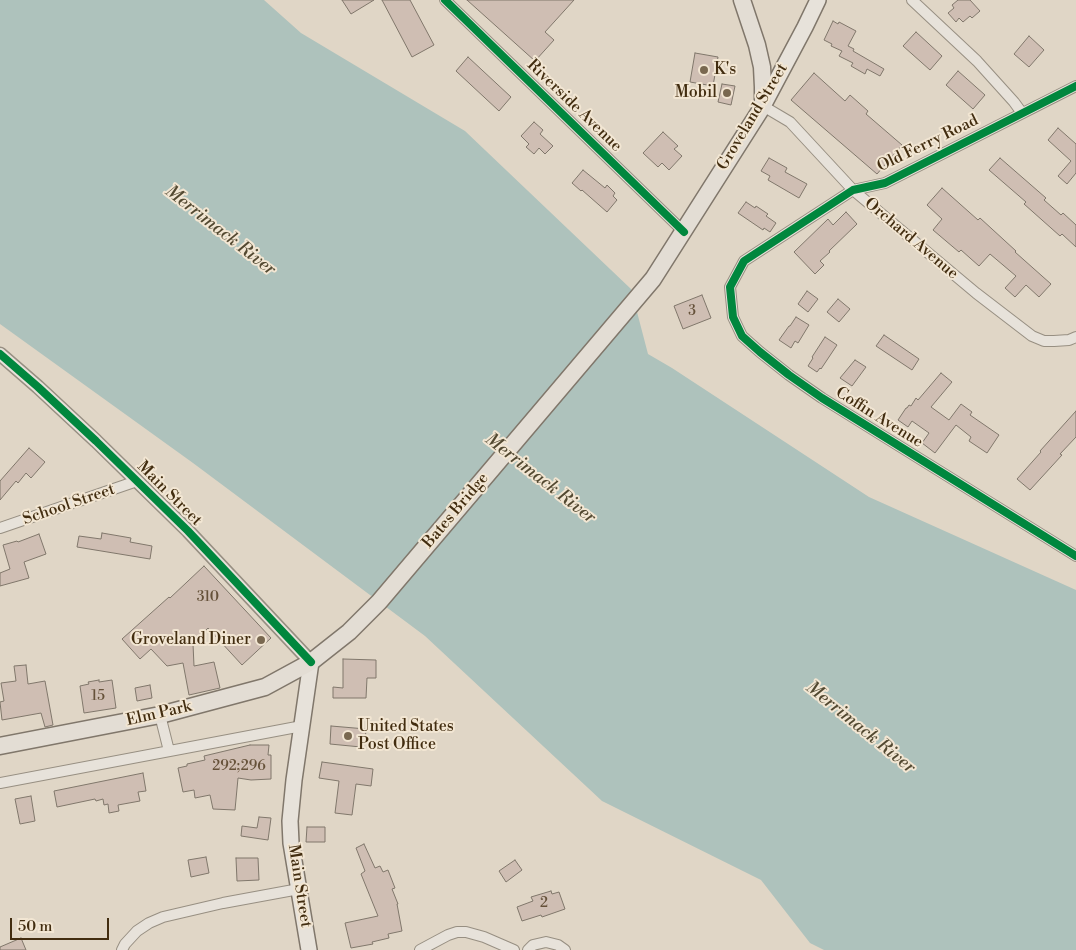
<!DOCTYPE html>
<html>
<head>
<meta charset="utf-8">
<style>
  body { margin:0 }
  #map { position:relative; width:1076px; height:950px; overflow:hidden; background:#e0d6c6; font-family:"Libre Bodoni",serif }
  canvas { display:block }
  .scale { position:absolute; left:10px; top:918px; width:99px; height:22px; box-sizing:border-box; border:2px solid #422d10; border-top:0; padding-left:6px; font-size:15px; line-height:18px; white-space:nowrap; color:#422d10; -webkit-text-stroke:4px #f2e6d3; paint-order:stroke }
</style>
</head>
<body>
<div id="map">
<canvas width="1076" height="950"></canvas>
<div class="scale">50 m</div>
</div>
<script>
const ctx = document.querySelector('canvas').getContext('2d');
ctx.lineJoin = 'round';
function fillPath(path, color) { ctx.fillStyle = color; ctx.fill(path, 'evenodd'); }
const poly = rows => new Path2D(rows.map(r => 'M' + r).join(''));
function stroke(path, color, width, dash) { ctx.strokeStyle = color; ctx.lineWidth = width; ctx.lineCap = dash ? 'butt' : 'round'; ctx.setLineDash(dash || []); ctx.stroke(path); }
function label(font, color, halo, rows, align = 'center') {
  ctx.font = font + ' "Libre Bodoni",serif'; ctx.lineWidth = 4; ctx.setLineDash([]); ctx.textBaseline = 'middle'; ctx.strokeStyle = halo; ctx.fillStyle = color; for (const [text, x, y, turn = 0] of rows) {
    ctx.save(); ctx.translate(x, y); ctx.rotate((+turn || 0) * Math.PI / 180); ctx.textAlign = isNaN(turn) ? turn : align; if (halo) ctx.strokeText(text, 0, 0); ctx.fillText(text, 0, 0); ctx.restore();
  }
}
const water = poly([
  [0,0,264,0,301,33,465,131,631,289,648,354,672,368,869,497,1076,590,1076,950,824,950,810,943,761,880,602,801,425,636,193,463,0,324]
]);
const building = poly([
  [342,0,374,0,351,14,342,0],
  [382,0,410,0,434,45,412,57,382,0],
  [467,0,574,0,545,32,554,40,535,61,467,0],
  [958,0,970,0,980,11,972,18,970,16,963,22,959,18,956,22,948,13,954,8,952,5,958,0],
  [833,21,838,24,839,22,856,31,848,46,854,49,853,51,884,69,880,76,867,69,865,74,851,66,853,63,839,56,842,51,831,46,832,44,824,40,833,21],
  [916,32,942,56,930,70,903,46,916,32],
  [1029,36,1044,50,1029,67,1014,54,1029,36],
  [695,53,718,57,713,86,690,82,695,53],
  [468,57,511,97,499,111,456,71,468,57],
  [958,71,985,95,973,109,946,85,958,71],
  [814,73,845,101,850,95,868,111,866,114,902,145,877,174,791,100,814,73],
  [722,84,735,86,731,105,718,102,722,84],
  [534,122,543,130,540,134,553,146,545,154,539,148,534,154,526,147,529,144,521,136,534,122],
  [1058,128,1076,144,1076,173,1067,184,1058,176,1071,161,1048,140,1058,128],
  [663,132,678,146,674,149,682,156,669,170,662,163,658,167,643,153,663,132],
  [769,158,787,168,785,172,807,184,799,198,768,180,770,176,761,171,769,158],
  [1000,158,1046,198,1044,200,1061,215,1063,213,1076,225,1076,247,1062,234,1060,236,1024,204,1026,202,989,170,1000,158],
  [583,170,605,188,607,185,615,193,613,196,617,200,607,212,582,190,581,191,572,183,583,170],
  [942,188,978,220,980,218,1016,251,1015,252,1051,284,1039,297,1026,285,1015,297,1005,288,1016,276,990,254,979,266,961,250,959,252,933,230,942,219,927,205,942,188],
  [746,202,755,208,756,206,768,214,766,216,776,223,770,232,764,228,763,230,738,213,746,202],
  [846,212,857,224,829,251,830,252,820,261,824,265,815,274,794,252,828,219,833,225,846,212],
  [807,291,818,299,808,312,798,304,807,291],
  [702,295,711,318,683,329,674,306,702,295],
  [838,299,850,309,839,322,827,312,838,299],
  [796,317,809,325,798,343,795,341,791,348,779,340,789,326,790,326,796,317],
  [884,335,919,359,912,370,876,346,884,335],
  [825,337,837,345,821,369,820,368,817,372,808,366,813,358,812,357,825,337],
  [855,360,866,367,852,386,840,378,855,360],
  [941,373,952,382,931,407,949,420,961,404,972,412,970,415,999,435,987,453,969,441,971,437,956,425,935,453,922,443,929,433,912,421,908,427,898,420,906,408,907,408,909,405,911,406,916,398,918,400,941,373],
  [1076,411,1076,437,1060,454,1062,455,1030,490,1017,479,1041,452,1040,451,1076,411],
  [29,448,45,462,31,478,26,473,18,483,16,481,0,500,0,481,29,448],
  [102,533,131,538,130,542,152,546,150,559,77,547,79,536,101,539,102,533],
  [39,534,46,554,24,562,29,578,0,586,0,573,10,569,3,545,17,541,18,542,39,534],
  [204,566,271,638,242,665,208,628,193,644,194,666,214,662,220,688,189,695,183,663,167,666,151,649,140,659,122,639,169,597,170,598,204,566],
  [343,659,376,660,376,678,367,678,366,698,333,698,333,687,343,688,343,659],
  [26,665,28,684,45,681,53,725,45,727,41,713,2,720,0,702,4,701,1,683,16,681,14,666,26,665],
  [99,680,99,682,112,680,116,708,84,713,80,686,89,684,88,682,99,680],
  [150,685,152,698,137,701,135,688,150,685],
  [331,726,366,729,365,743,361,743,361,747,330,744,331,726],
  [250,745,269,745,268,755,271,755,271,779,251,780,238,778,235,810,213,809,210,795,195,798,194,790,183,792,178,768,187,766,187,764,205,760,204,756,250,745],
  [322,762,373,769,371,786,356,784,352,815,335,813,339,781,319,778,322,762],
  [143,773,146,791,138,792,140,801,118,805,119,811,109,813,108,804,104,805,103,799,96,801,95,799,57,807,54,791,143,773],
  [31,796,35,821,20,824,15,799,31,796],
  [259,817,271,818,268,840,241,836,242,826,257,828,259,817],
  [307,827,325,827,325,842,306,842,307,827],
  [364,844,375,868,380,866,383,872,388,870,395,888,392,889,398,904,397,904,402,931,388,934,389,938,372,942,373,944,351,948,345,923,378,916,361,874,365,871,356,848,364,844],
  [206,857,209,873,191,877,188,860,206,857],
  [236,858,258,858,259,880,237,881,236,858],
  [515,860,522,870,506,882,499,871,515,860],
  [551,891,552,894,559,892,565,909,542,917,541,915,522,921,517,907,533,901,531,897,551,891],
  [21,938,26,950,0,950,0,947,21,938]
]);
const minor = poly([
  [445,0,684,232],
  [912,0,977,61,1014,102,1022,113],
  [1076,86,885,183,853,190,744,261,730,287,733,317,742,336,760,352,789,375,822,398,1076,556],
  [763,106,790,122,853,190,976,293,1032,336,1044,341,1054,341,1069,340,1076,337],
  [0,528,137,481],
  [160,715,169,751],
  [0,783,302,726],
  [122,950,125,944,137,931,149,923,163,917,223,903,299,889],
  [420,950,448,935,457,932,466,932,484,937,514,950],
  [528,950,533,945,546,942,558,945,565,950]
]);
const tertiary = poly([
  [0,354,38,387,96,441,188,531,311,662]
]);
const secondary = poly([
  [763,106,805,27,818,0],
  [309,950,291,843,290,821,294,780,311,662]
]);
const primary = poly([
  [0,746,160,715,265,687,311,662,349,632,379,602,653,279,763,106,763,87,762,67,757,45,742,0]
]);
const cycleway = poly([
  [445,0,684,232],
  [1076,86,885,183,853,190,744,261,730,287,733,317,742,336,760,352,789,375,822,398,1076,556],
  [0,354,38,387,96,441,188,531,311,662]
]);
const markers = [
  [704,70,5,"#796850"],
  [727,93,5,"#796850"],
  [261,640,5,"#796850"],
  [348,736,5,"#796850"]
];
const numberNames = [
  ["3",692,312],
  ["310",208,598],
  ["15",98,697],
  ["292;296",239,767],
  ["2",544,904]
];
const poiNames = [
  ["K's",714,70],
  ["Mobil",717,93,"right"],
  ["Groveland Diner",251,640,"right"],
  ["United States",358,727],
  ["Post Office",358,745]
];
const streetNames = [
  ["Riverside Avenue",574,106,44],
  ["Groveland Street",753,117,-59],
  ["Old Ferry Road",928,144,-26],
  ["Orchard Avenue",911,239,40],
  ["Coffin Avenue",879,418,32],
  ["Main Street",169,494,45],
  ["School Street",69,505,-19],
  ["Bates Bridge",456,511,-50],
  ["Elm Park",159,714,-13],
  ["Main Street",299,886,81]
];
const waterNames = [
  ["Merrimack River",220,231,38],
  ["Merrimack River",540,479,38],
  ["Merrimack River",860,728,39]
];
fillPath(water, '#aec2bc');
fillPath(building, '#cfbeb3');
stroke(building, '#80776b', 1);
stroke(minor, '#978f82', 12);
stroke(tertiary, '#978f82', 15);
stroke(secondary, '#80776b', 18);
stroke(primary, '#80776b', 19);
stroke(minor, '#e7e2da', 10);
stroke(tertiary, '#e7e2da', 12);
stroke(secondary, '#e7e2da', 15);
stroke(primary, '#e3ddd4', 16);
stroke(cycleway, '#00873e', 8);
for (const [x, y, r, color] of markers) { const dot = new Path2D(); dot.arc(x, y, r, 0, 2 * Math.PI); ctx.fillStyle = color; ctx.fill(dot); stroke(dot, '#f2e6d3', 2); }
label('14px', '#655139', null, numberNames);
label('16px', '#422d10', '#f2e6d3', poiNames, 'left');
label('16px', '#422d10', '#f2e6d3', streetNames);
label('italic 18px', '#534931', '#f2e6d3', waterNames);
</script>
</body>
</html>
